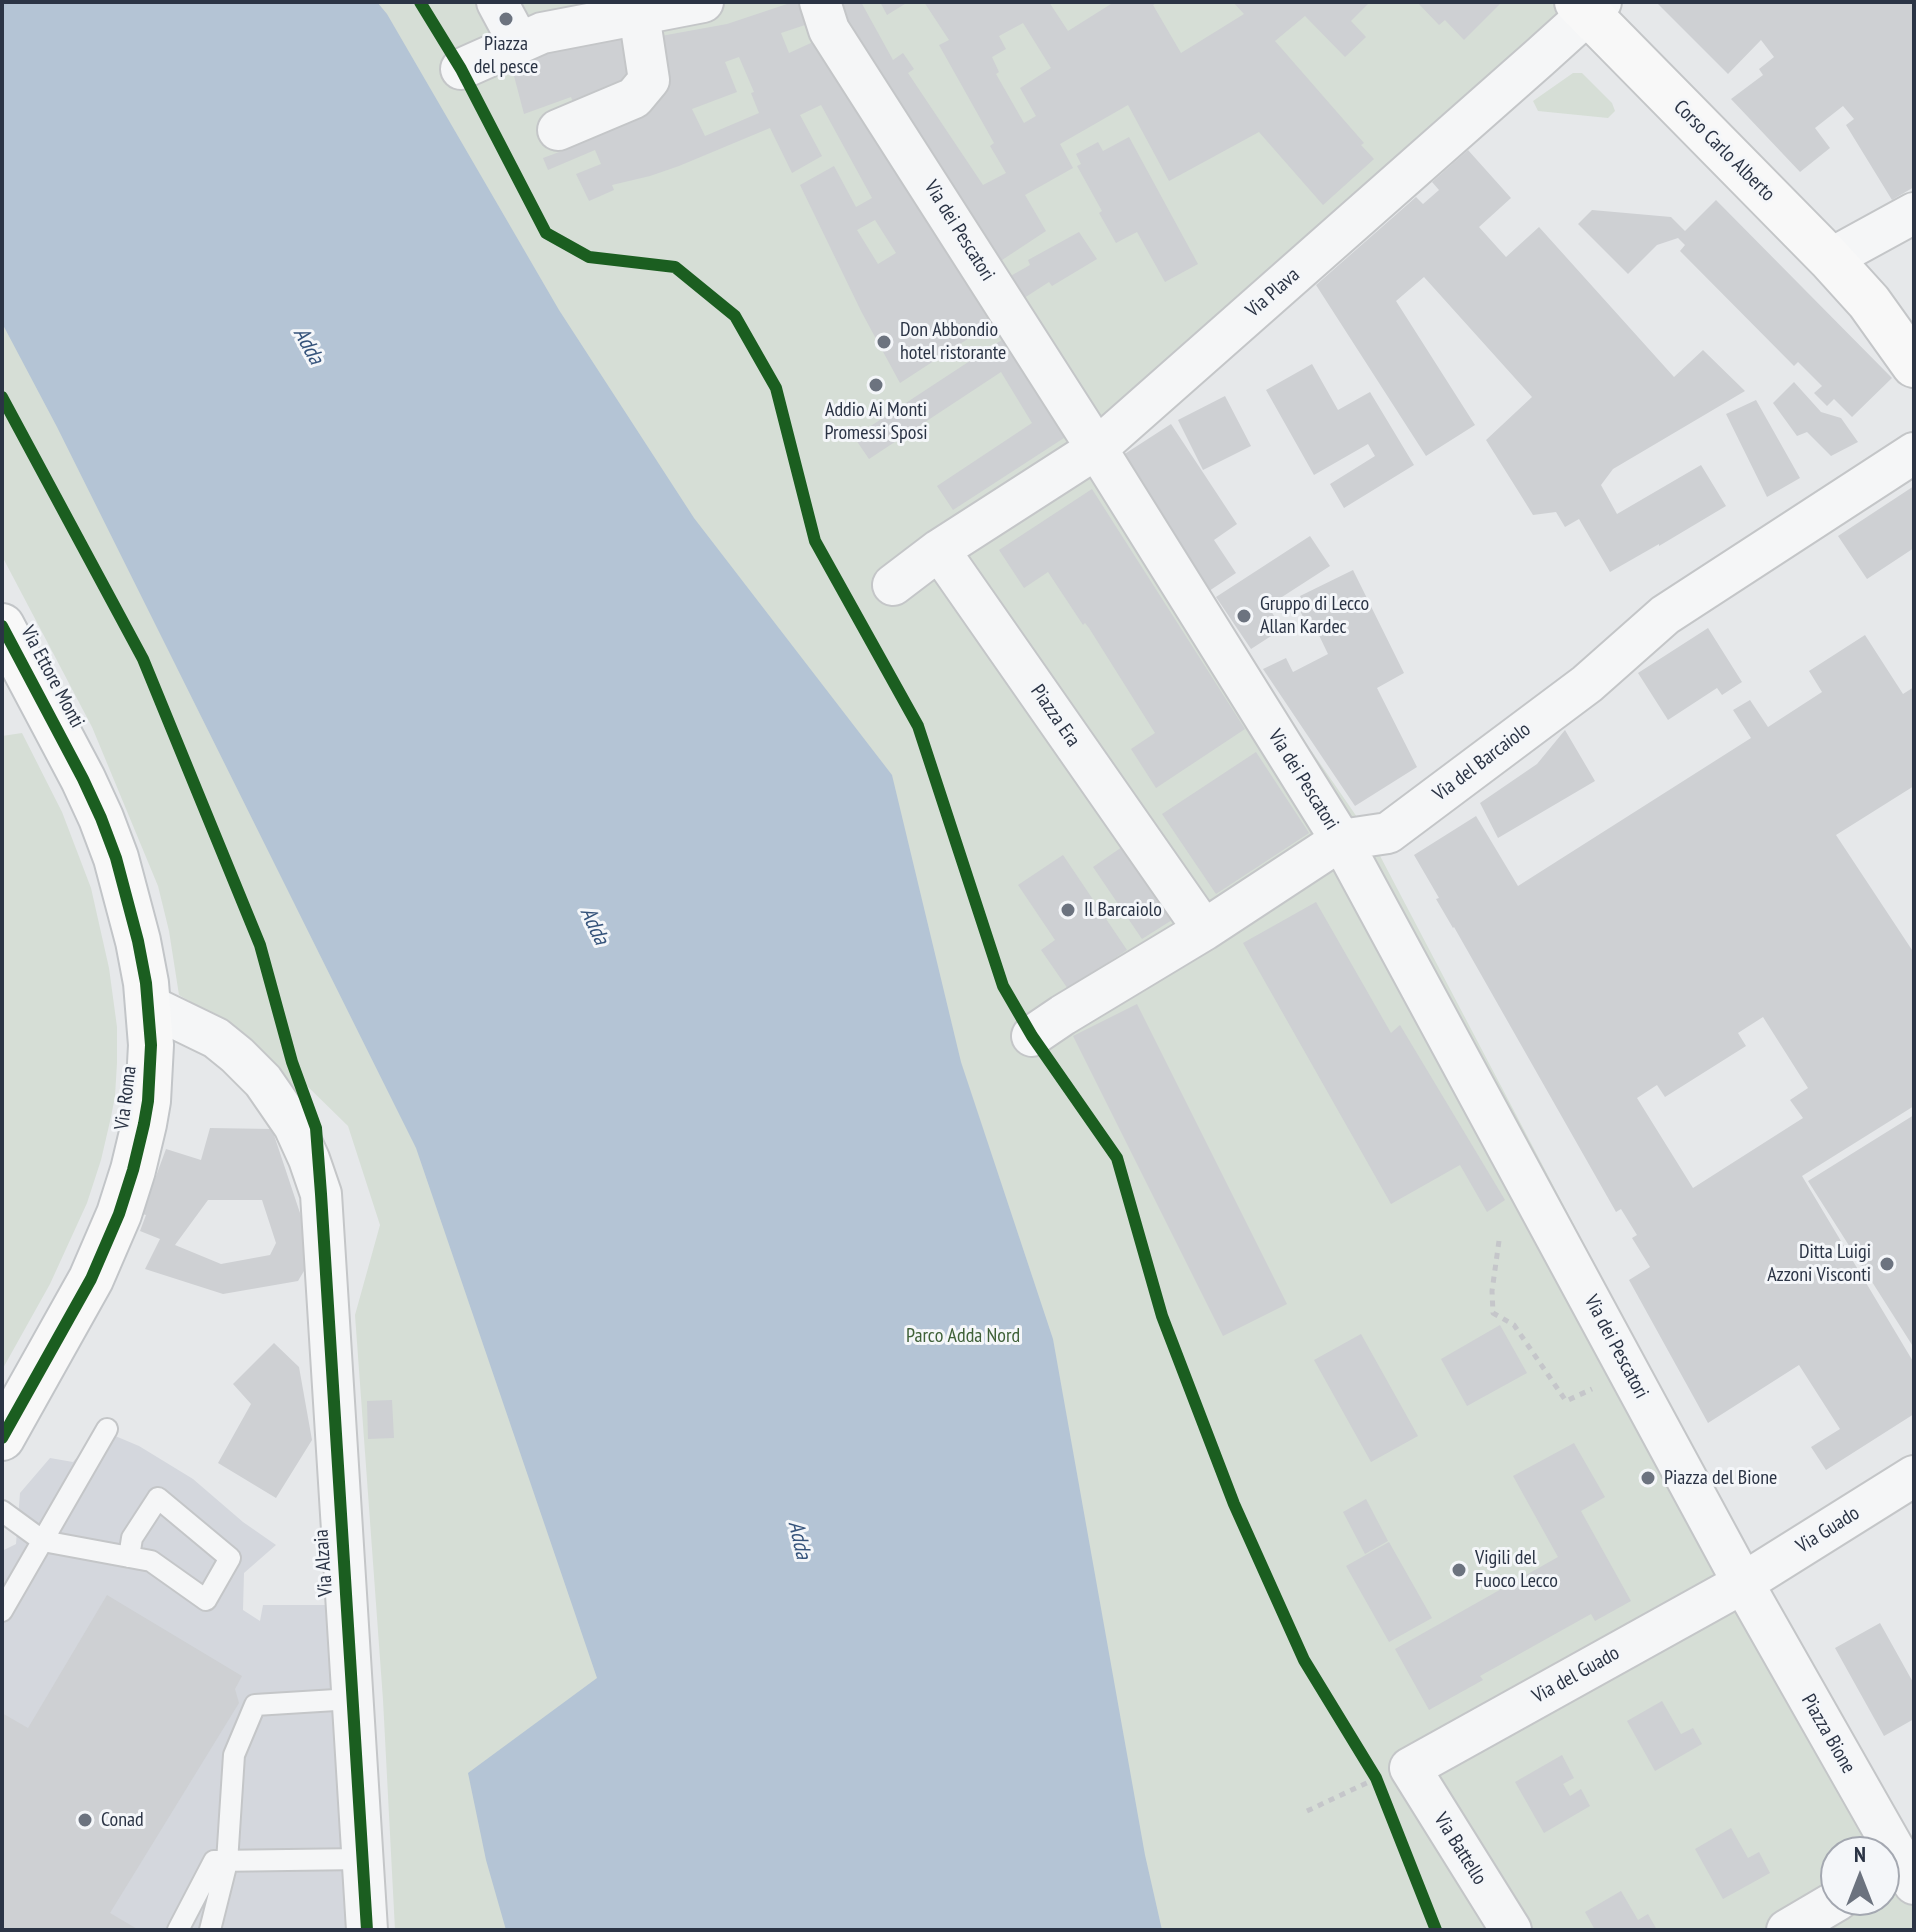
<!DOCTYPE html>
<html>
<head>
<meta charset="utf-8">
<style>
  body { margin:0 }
  #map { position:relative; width:1916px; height:1932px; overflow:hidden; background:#e6e8ea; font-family:"PT Sans Narrow",sans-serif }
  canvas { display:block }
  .frame { position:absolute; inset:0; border:4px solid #2b3445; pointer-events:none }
  .north { position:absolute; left:1820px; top:1836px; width:80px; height:80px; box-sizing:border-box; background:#f4f6f9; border:2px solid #a4a8b1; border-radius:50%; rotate:0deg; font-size:22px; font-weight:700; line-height:32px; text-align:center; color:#2b3445 }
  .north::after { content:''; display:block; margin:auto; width:28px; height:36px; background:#6c737f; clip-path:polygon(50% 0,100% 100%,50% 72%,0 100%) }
</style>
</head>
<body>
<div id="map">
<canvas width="1916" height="1932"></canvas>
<div class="frame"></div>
<div class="north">N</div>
</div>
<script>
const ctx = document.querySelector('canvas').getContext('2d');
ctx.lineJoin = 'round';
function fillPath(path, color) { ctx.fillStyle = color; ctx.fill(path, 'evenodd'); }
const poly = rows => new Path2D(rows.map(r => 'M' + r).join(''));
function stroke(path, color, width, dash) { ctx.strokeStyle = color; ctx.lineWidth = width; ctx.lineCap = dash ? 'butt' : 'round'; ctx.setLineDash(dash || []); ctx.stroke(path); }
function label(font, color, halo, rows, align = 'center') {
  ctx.font = font + ' "PT Sans Narrow",sans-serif'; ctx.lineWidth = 6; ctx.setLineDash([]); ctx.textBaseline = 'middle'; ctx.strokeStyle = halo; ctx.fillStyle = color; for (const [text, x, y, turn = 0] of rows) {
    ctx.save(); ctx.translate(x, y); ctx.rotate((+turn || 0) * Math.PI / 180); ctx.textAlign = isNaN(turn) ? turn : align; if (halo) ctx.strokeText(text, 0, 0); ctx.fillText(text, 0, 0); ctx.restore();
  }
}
const built = poly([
  [101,1430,139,1446,193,1479,243,1522,276,1545,244,1573,243,1610,260,1621,263,1605,329,1605,359,1930,2,1930,2,1551,16,1544,20,1493,50,1458,73,1462]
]);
const green = poly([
  [2,2,1605,2,1104,450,1368,833,1914,1872,1914,1930,395,1930,383,1700,355,1315,380,1225,348,1126,300,1079,305,1116,276,1067,252,1041,237,1029,179,995,169,931,158,886,92,727,2,556],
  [1836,1852,1884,1852,1884,1900,1836,1900],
  [1573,73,1582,73,1612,103,1615,111,1608,118,1538,111,1533,101],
  [22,733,62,812,91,888,109,968,117,1027,117,1063,115,1096,111,1117,101,1160,87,1203,50,1284,2,1370,2,736]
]);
const water = poly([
  [2,2,377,2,387,14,559,310,694,518,892,775,961,1062,1053,1339,1145,1855,1162,1930,506,1930,486,1860,468,1773,597,1678,416,1148,57,427,2,323]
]);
const building = poly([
  [793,2,806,2,817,21,781,33,789,53,824,37,1003,316,900,383,861,311,800,185,834,166,856,207,872,198,821,105,800,115,822,156,792,173,770,128,679,166,650,176,612,185,614,190,589,201,576,174,601,164,595,150,548,170,543,158,562,151,561,140,606,119,650,38,727,24],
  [739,57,754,92,751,93,759,113,705,136,692,109,737,92,725,62],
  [875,220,896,253,878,264,857,230],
  [828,2,861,2,893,60,903,53,914,69,908,73,983,185,1006,173,990,146,994,143,939,45,949,40,924,2,1049,2,1068,31,1111,4,1109,2,1158,2,1153,5,1181,53,1244,14,1233,2,1370,2,1351,21,1366,37,1345,57,1305,16,1275,41,1364,143,1361,145,1374,159,1323,205,1259,132,1169,181,1128,105,1060,144,1073,168,1025,195,1046,231,996,264],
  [1023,23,1051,68,1020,88,1036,116,1024,123,996,74,999,72,992,57,1006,49,999,36],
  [880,2,908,2,887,15],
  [1417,2,1502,2,1464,40,1445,20,1439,25],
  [1656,2,1914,2,1914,187,1892,200,1846,125,1854,119,1843,106,1815,128,1830,148,1800,172,1731,99,1763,75,1759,69,1774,57,1761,40,1728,74],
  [634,34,641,77,578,114,571,97,524,114,509,57],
  [1129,137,1198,264,1165,282,1137,232,1116,243,1099,213,1102,211,1077,166,1081,164,1076,154,1098,142,1103,151],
  [1468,150,1511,198,1479,227,1506,257,1539,227,1674,377,1703,350,1745,391,1613,469,1601,485,1617,514,1701,465,1726,506,1659,546,1659,544,1610,572,1579,519,1565,527,1556,512,1533,515,1520,494,1486,440,1532,397,1424,277,1396,301,1475,425,1426,456,1316,285,1416,197,1423,204,1439,190,1432,182],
  [1716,200,1892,378,1852,417,1834,399,1827,406,1814,393,1822,386,1798,362,1794,366,1680,251,1685,245,1678,238,1657,245,1628,274,1578,224,1592,210,1671,217,1685,231],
  [1079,232,1097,259,1052,286,1049,282,1021,300,1007,278,1030,265,1028,260],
  [1014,332,1067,436,953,510,937,486,1032,423,1001,372,869,459,854,437],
  [1312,364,1338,410,1370,392,1414,465,1344,508,1330,484,1375,456,1368,444,1314,475,1266,390],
  [1794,382,1821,412,1841,418,1858,442,1831,456,1807,432,1797,436,1773,403],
  [1225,396,1251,446,1203,470,1178,420],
  [1756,400,1800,478,1767,497,1726,414],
  [1171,424,1237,524,1214,540,1236,573,1209,591,1120,457],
  [1914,486,1914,548,1867,579,1838,536],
  [1092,489,1245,729,1156,788,1131,749,1155,733,1089,628,1085,623,1083,625,1048,572,1024,588,999,550],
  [1310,536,1330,566,1268,606,1282,629,1251,649,1216,597],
  [1353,570,1404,673,1377,688,1417,767,1355,806,1263,669,1286,658,1293,672,1328,654,1314,625,1309,628,1300,611,1306,609,1300,596],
  [1708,628,1742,682,1722,695,1717,688,1668,720,1638,673],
  [1865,635,1903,694,1914,687,1914,786,1836,835,1914,953,1914,1106,1802,1176,1914,1363,1914,1414,1826,1470,1811,1447,1840,1429,1799,1365,1708,1423,1629,1280,1650,1267,1632,1238,1637,1235,1621,1209,1616,1212,1454,927,1453,928,1436,899,1439,898,1414,855,1476,816,1518,886,1751,738,1733,710,1750,700,1768,727,1822,692,1809,671],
  [1763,1017,1808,1088,1790,1100,1803,1118,1693,1188,1637,1098,1657,1085,1665,1097,1746,1046,1738,1033],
  [1565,730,1595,781,1498,838,1480,803,1537,764],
  [1256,752,1309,833,1216,894,1162,814],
  [1122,847,1172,920,1142,939,1093,867],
  [1063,855,1127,950,1068,989,1041,950,1055,940,1018,885],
  [1316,902,1391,1033,1400,1025,1505,1200,1487,1212,1460,1165,1391,1204,1243,943],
  [1137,1004,1287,1304,1223,1336,1073,1036],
  [1914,1115,1914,1348,1808,1181],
  [210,1128,272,1129,307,1234,313,1256,298,1281,223,1294,145,1269,160,1239,140,1231,146,1215,142,1214,166,1149,201,1160],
  [208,1200,262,1200,276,1243,270,1255,221,1264,175,1245],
  [1500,1325,1527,1373,1467,1406,1441,1359],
  [1361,1334,1418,1436,1371,1462,1314,1360],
  [274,1343,299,1367,312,1440,276,1498,218,1463,251,1404,233,1384],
  [392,1400,394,1438,368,1439,367,1401],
  [1574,1443,1605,1497,1581,1511,1631,1601,1595,1621,1591,1614,1480,1676,1483,1680,1429,1710,1395,1649,1558,1557,1513,1476],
  [1366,1499,1388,1541,1365,1554,1343,1512],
  [1389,1542,1432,1618,1389,1642,1346,1566],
  [107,1595,242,1676,235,1689,239,1703,110,1913,139,1930,2,1930,2,1713,28,1728],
  [1880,1623,1914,1684,1914,1719,1884,1736,1835,1648],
  [1662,1701,1681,1734,1693,1728,1702,1744,1655,1771,1627,1721],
  [1562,1755,1574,1778,1563,1784,1570,1796,1581,1789,1590,1806,1544,1833,1515,1782],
  [1731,1828,1748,1858,1759,1852,1770,1873,1723,1899,1695,1849],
  [1621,1891,1638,1920,1648,1914,1657,1930,1595,1930,1585,1912]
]);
const path = poly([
  [1499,1241,1492,1291,1493,1313,1514,1325,1566,1401,1592,1389],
  [1307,1811,1375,1779]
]);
const lane = poly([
  [2,1511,43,1541,151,1561,206,1600,230,1558,158,1498,132,1538,129,1557],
  [2,1611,107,1429],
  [178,1930,214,1861,362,1859],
  [210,1930,227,1862,234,1755,255,1705,352,1699]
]);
const street = poly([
  [497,2,519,43],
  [820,2,829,30,1090,438,1341,840,1743,1583,1914,1884],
  [461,69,542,33,703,2],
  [558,130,634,98,649,80,639,14],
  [1830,259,1914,213],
  [939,550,1204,930],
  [893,585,939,550,1096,449,1539,58,1601,2],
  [148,1005,216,1038,237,1055,263,1081,294,1126,309,1159,321,1194,367,1930],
  [1032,1036,1063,1015,1204,930,1341,840,1388,833,1587,684,1665,615,1914,453],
  [1511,1930,1410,1768,1743,1583,1914,1476],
  [1787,1930,1838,1900]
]);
const secondary = poly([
  [1577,2,1830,259,1869,302,1914,365]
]);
const primary = poly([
  [2,626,83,779,101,818,116,858,138,941,146,983,151,1045,148,1101,144,1124,133,1170,119,1214,91,1279,2,1438]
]);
const cycleway = poly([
  [420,2,461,69,546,233,589,257,675,267,735,316,776,388,815,541,918,726,1003,986,1032,1036,1117,1158,1162,1316,1234,1504,1304,1660,1376,1778,1436,1930],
  [2,397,143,659,260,945,292,1062,316,1128,321,1194,367,1930],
  [2,626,83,779,101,818,116,858,138,941,146,983,151,1045,148,1101,144,1124,133,1170,119,1214,91,1279,2,1438]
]);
const markers = [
  [506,19,8,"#6c737f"],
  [884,342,8,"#6c737f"],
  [876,385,8,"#6c737f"],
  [1244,616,8,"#6c737f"],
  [1068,910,8,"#6c737f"],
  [1887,1264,8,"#6c737f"],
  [1648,1478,8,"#6c737f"],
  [1459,1570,8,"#6c737f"],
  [85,1820,8,"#6c737f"]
];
const poiNames = [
  ["Piazza",506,44,"center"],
  ["del pesce",506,67,"center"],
  ["Don Abbondio",900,330],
  ["hotel ristorante",900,353],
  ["Addio Ai Monti",876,410,"center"],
  ["Promessi Sposi",876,433,"center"],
  ["Gruppo di Lecco",1260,604],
  ["Allan Kardec",1260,627],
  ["Il Barcaiolo",1084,910],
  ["Ditta Luigi",1871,1252,"right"],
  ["Azzoni Visconti",1871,1275,"right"],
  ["Piazza del Bione",1664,1478],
  ["Vigili del",1475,1558],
  ["Fuoco Lecco",1475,1581],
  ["Conad",101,1820]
];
const streetNames = [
  ["Corso Carlo Alberto",1724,151,45],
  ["Via dei Pescatori",959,231,58],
  ["Via Plava",1273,293,-41],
  ["Via Ettore Monti",52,677,62],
  ["Piazza Era",1055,716,55],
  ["Via del Barcaiolo",1482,762,-37],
  ["Via dei Pescatori",1303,780,58],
  ["Via Roma",126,1098,-83],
  ["Via dei Pescatori",1616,1347,62],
  ["Via Guado",1828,1530,-32],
  ["Via Alzaia",324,1563,-94],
  ["Via del Guado",1576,1675,-29],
  ["Piazza Bione",1828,1734,60],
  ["Via Battello",1460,1849,58]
];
const parkNames = [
  ["Parco Adda Nord",963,1336]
];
const waterNames = [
  ["Adda",308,346,61],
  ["Adda",594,926,65],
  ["Adda",799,1540,77]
];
fillPath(built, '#d4d7dd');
fillPath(green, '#d6ded6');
fillPath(water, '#b4c4d5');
fillPath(building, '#ced0d3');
stroke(lane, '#c4c6c8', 24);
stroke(street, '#c4c6c8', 44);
stroke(secondary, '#c4c6c8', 48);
stroke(primary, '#c2c5c8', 48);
stroke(path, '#c5c6ca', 5, [6, 6]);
stroke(lane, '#f5f6f7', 20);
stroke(street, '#f5f6f7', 40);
stroke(secondary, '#f8f8f8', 44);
stroke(primary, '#f8f8f8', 44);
stroke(cycleway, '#1b5e20', 12);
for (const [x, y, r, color] of markers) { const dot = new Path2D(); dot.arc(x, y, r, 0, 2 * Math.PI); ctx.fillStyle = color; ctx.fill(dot); stroke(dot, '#f4f6f9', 3); }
label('20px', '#2b3445', '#f4f6f9', poiNames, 'left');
label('20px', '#2b3445', '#f4f6f9', streetNames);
label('20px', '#3f6138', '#f4f6f9', parkNames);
label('italic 22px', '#34527a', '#f4f6f9', waterNames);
</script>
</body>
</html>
